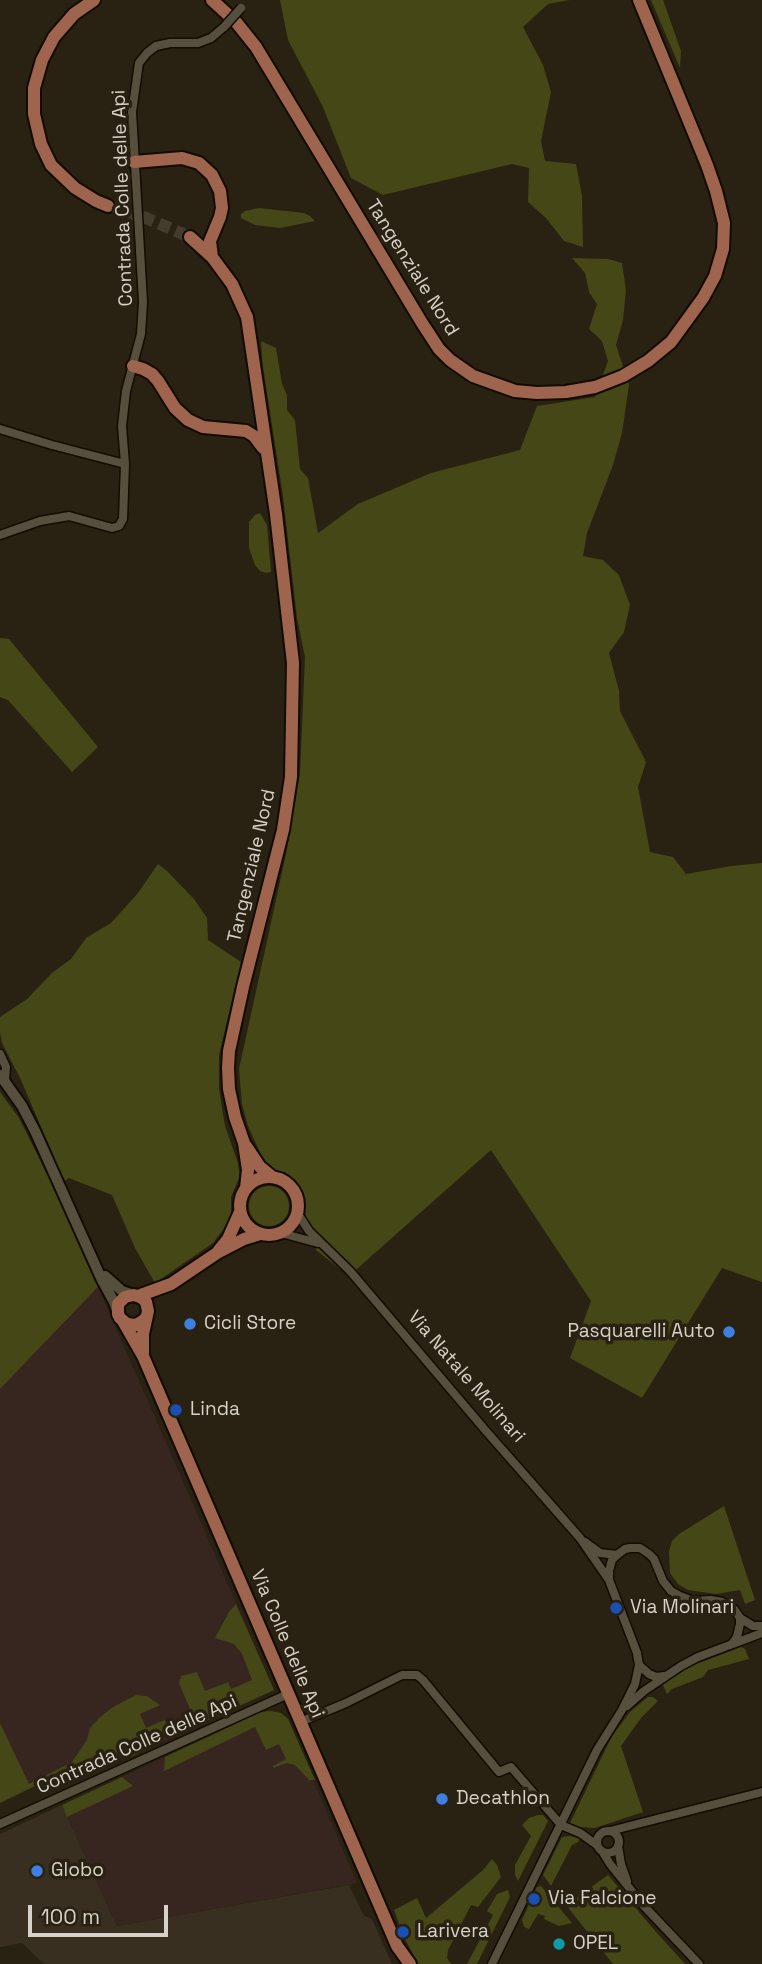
<!DOCTYPE html>
<html>
<head>
<meta charset="utf-8">
<style>
  body { margin:0 }
  #map { position:relative; width:762px; height:1964px; overflow:hidden; background:#292212; font-family:"Space Grotesk",sans-serif }
  canvas { display:block }
  .scale { position:absolute; left:28px; top:1905px; width:140px; height:32px; box-sizing:border-box; border:4px solid #d6d2c8; border-top:0; padding-left:9px; font-size:21px; line-height:24px; white-space:nowrap; color:#d6d2c8; -webkit-text-stroke:5px #292212; paint-order:stroke }
</style>
</head>
<body>
<div id="map">
<canvas width="762" height="1964"></canvas>
<div class="scale">100 m</div>
</div>
<script>
const ctx = document.querySelector('canvas').getContext('2d');
ctx.lineJoin = 'round';
function fillPath(path, color) { ctx.fillStyle = color; ctx.fill(path, 'evenodd'); }
const poly = rows => new Path2D(rows.map(r => 'M' + r).join(''));
function stroke(path, color, width, dash) { ctx.strokeStyle = color; ctx.lineWidth = width; ctx.lineCap = dash ? 'butt' : 'round'; ctx.setLineDash(dash || []); ctx.stroke(path); }
function label(font, color, halo, rows, align = 'center') {
  ctx.font = font + ' "Space Grotesk",sans-serif'; ctx.lineWidth = 7; ctx.setLineDash([]); ctx.textBaseline = 'middle'; ctx.strokeStyle = halo; ctx.fillStyle = color; for (const [text, x, y, turn = 0] of rows) {
    ctx.save(); ctx.translate(x, y); ctx.rotate((+turn || 0) * Math.PI / 180); ctx.textAlign = isNaN(turn) ? turn : align; if (halo) ctx.strokeText(text, 0, 0); ctx.fillText(text, 0, 0); ctx.restore();
  }
}
const commercial = poly([
  [62,1805,117,1926,349,1885,364,1916,372,1919,392,1964,44,1964,22,1943,0,1947,0,1834]
]);
const industrial = poly([
  [98,1287,274,1690,129,1758,109,1750,0,1803,0,1389],
  [271,1711,281,1713,288,1720,357,1883,117,1926,62,1805,261,1712]
]);
const green = poly([
  [280,0,570,0,548,4,523,27,543,65,551,92,541,141,545,161,576,164,582,196,583,247,564,241,546,218,528,202,529,168,512,164,383,195,351,178,323,107,288,40],
  [651,0,663,0,681,51,680,68],
  [259,208,304,213,310,216,315,221,280,228,255,225,241,218,241,214,245,211],
  [572,258,608,259,622,263,626,290,623,320,616,345,629,385,622,433,613,465,587,533,583,556,603,560,619,575,630,605,624,632,609,653,619,691,620,711,646,762,638,787,650,852,673,857,686,874,731,866,762,863,762,1282,722,1268,642,1398,570,1358,591,1301,491,1150,349,1276,316,1250,315,1230,307,1219,304,1209,304,1195,299,1186,288,1174,273,1170,263,1159,248,1126,242,1104,239,1069,286,854,300,774,305,657,297,618,283,496,263,367,261,341,276,348,282,384,287,395,287,410,295,420,300,469,308,478,318,533,358,504,431,473,520,450,537,406,595,397,608,361,602,341,589,329,597,304,589,292,585,273],
  [260,513,267,525,271,572,266,573,260,571,255,565,249,548,249,522,255,515],
  [0,638,9,639,98,747,72,772,8,700,0,697],
  [158,864,167,871,194,899,207,918,208,940,241,962,219,1055,219,1089,225,1126,238,1163,239,1171,239,1178,231,1197,231,1216,226,1226,213,1243,155,1283,135,1248,112,1195,69,1178,64,1181,21,1080,2,1043,0,1033,0,1017,27,999,52,973,71,959,86,938,111,923,138,893],
  [0,1092,19,1118,53,1186,98,1287,0,1389],
  '249 1206a20 20 0 1 1 40 0a20 20 0 1 1-40 0Z',
  [724,1506,755,1600,745,1604,740,1590,716,1594,688,1590,678,1584,670,1573,669,1551,672,1541,679,1534],
  [236,1604,274,1690,209,1720,199,1717,190,1709,179,1683,181,1676,197,1672,205,1691,228,1682,231,1689,252,1680,242,1654,234,1644,215,1638,229,1612],
  [741,1647,745,1649,749,1659,708,1670,703,1677,672,1689,667,1694,662,1683,683,1669],
  [136,1695,147,1696,160,1705,140,1714,146,1728,165,1720,166,1723,167,1730,161,1739,152,1747,129,1758,109,1750,0,1803,0,1723,29,1784,72,1762,87,1740,90,1728,100,1717,113,1707],
  [648,1697,653,1697,658,1701,641,1718,621,1746,643,1812,595,1828,581,1827,570,1823,612,1736,630,1712],
  [271,1711,281,1713,288,1719,315,1780,309,1780,295,1765,287,1763,273,1768,273,1766,286,1759,279,1744,266,1750,255,1727,164,1771,165,1757,261,1712],
  [122,1777,133,1786,67,1817,62,1805],
  [538,1815,543,1815,548,1821,518,1881,515,1875,515,1865,531,1836,522,1825,529,1818],
  [570,1836,580,1839,578,1842,572,1845,551,1886,543,1875,562,1837],
  [492,1859,497,1865,501,1877,478,1907,471,1905,448,1950,447,1958,451,1964,418,1964,403,1935,409,1932,407,1926,401,1929,394,1910,417,1898,426,1918,483,1870],
  [608,1875,649,1924,685,1964,613,1964,566,1905],
  [541,1886,572,1923,559,1926,544,1919,545,1916,538,1914,529,1929,524,1927,522,1920,537,1887],
  [508,1890,510,1897,477,1964,467,1964,493,1915,487,1911,497,1894]
]);
const primaryTunnel = poly([
  [108,206,146,218,190,237]
]);
const minor = poly([
  [0,429,52,445,125,464],
  [0,535,40,521,69,516,112,528,119,526,123,519,125,464,122,426,126,391,141,334,143,302,132,112,139,63,147,53,156,46,170,43,198,43,211,38,224,27],
  [0,1054,6,1067,5,1080],
  [298,1214,309,1231,350,1271,486,1431,580,1538,609,1580],
  [281,1233,318,1243],
  [585,1542,600,1553,617,1555],
  [740,1618,753,1626,762,1626],
  [664,1676,656,1677,649,1674,639,1665,637,1653,609,1580,609,1571,612,1560,617,1555,625,1549,630,1548,640,1548,649,1554,654,1559,663,1581,671,1591,680,1596,693,1601,711,1600,722,1602,734,1609,740,1618,740,1624,737,1637,732,1644],
  [627,1706,644,1691,681,1666,698,1657,762,1633],
  [300,1722,346,1703,402,1675,417,1675,423,1680,499,1772,511,1767,561,1825,580,1833,597,1845],
  [0,1824,288,1694],
  [610,1831,762,1792],
  '597 1842a11 11 0 1 1 22 0a11 11 0 1 1-22 0Z',
  [618,1846,621,1864,627,1881],
  [602,1851,610,1864,643,1905,699,1964],
  [492,1964,597,1750,622,1710,635,1684,639,1665]
]);
const tertiary = poly([
  [0,1075,22,1106,35,1131,101,1278,114,1302,118,1314],
  [105,1276,122,1291,134,1295]
]);
const primary = poly([
  [94,0,74,14,54,37,42,60,34,88,34,114,41,144,51,165,75,188,96,201,108,206],
  [212,0,236,22,256,47,422,323,439,349,450,360,473,376,515,391,537,393,566,392,595,387,623,376,648,361,671,342,703,298,715,276,723,249,724,223,716,191,707,165,639,0],
  [134,162,182,158,199,163,212,175,220,191,222,208,220,217,210,241,212,257],
  [190,237,212,257,232,284,247,317,276,514,293,663,291,777,283,830,243,987,229,1051,228,1068,229,1089,235,1117,244,1143,248,1170,246,1188],
  [133,366,143,369,152,374,158,381,175,408,188,420,203,427,246,431,254,436,263,448],
  [246,1146,260,1167,271,1176],
  '240 1206a29 29 0 1 1 58 0a29 29 0 1 1-58 0Z',
  [219,1250,228,1239,240,1212],
  [138,1296,171,1284,217,1253,244,1239,260,1234],
  [123,1321,143,1356,397,1946,410,1964],
  [143,1353,143,1334,148,1311,146,1302,142,1298,134,1295,125,1297,118,1304,118,1314,120,1318,127,1324,136,1325,144,1320,147,1316]
]);
const minorBridge = poly([
  [224,27,241,8]
]);
const markers = [
  [190,1324,7,"#3f7fe0"],
  [729,1332,7,"#3f7fe0"],
  [176,1410,7,"#1a4fb4"],
  [616,1608,7,"#1a4fb4"],
  [442,1799,7,"#3f7fe0"],
  [37,1871,7,"#3f7fe0"],
  [534,1899,7,"#1a4fb4"],
  [403,1932,7,"#1a4fb4"],
  [559,1944,7,"#0f9aa8"]
];
const streetNames = [
  ["Contrada Colle delle Api",123,198,-92],
  ["Tangenziale Nord",412,268,58],
  ["Tangenziale Nord",252,866,-77],
  ["Via Natale Molinari",466,1377,49],
  ["Via Colle delle Api",287,1644,67],
  ["Contrada Colle delle Api",137,1745,-24]
];
const poiNames = [
  ["Cicli Store",204,1324],
  ["Pasquarelli Auto",715,1332,"right"],
  ["Linda",190,1410],
  ["Via Molinari",630,1608],
  ["Decathlon",456,1799],
  ["Globo",51,1871],
  ["Via Falcione",548,1899],
  ["Larivera",417,1932],
  ["OPEL",573,1944]
];
fillPath(commercial, '#392f20');
fillPath(industrial, '#372520');
fillPath(green, '#454717');
stroke(primaryTunnel, '#433c2d', 12, [12, 6]);
stroke(minor, '#120b01', 11);
stroke(tertiary, '#120b01', 14);
stroke(primary, '#120b01', 16);
stroke(minor, '#574f3d', 8);
stroke(tertiary, '#574f3d', 10);
stroke(primary, '#9e644d', 12);
stroke(minorBridge, '#120b01', 11, []);
stroke(minorBridge, '#574f3d', 8);
for (const [x, y, r, color] of markers) { const dot = new Path2D(); dot.arc(x, y, r, 0, 2 * Math.PI); ctx.fillStyle = color; ctx.fill(dot); stroke(dot, '#292212', 2.5); }
label('19px', '#d6d2c8', '#292212', streetNames);
label('19px', '#d6d2c8', '#292212', poiNames, 'left');
</script>
</body>
</html>
